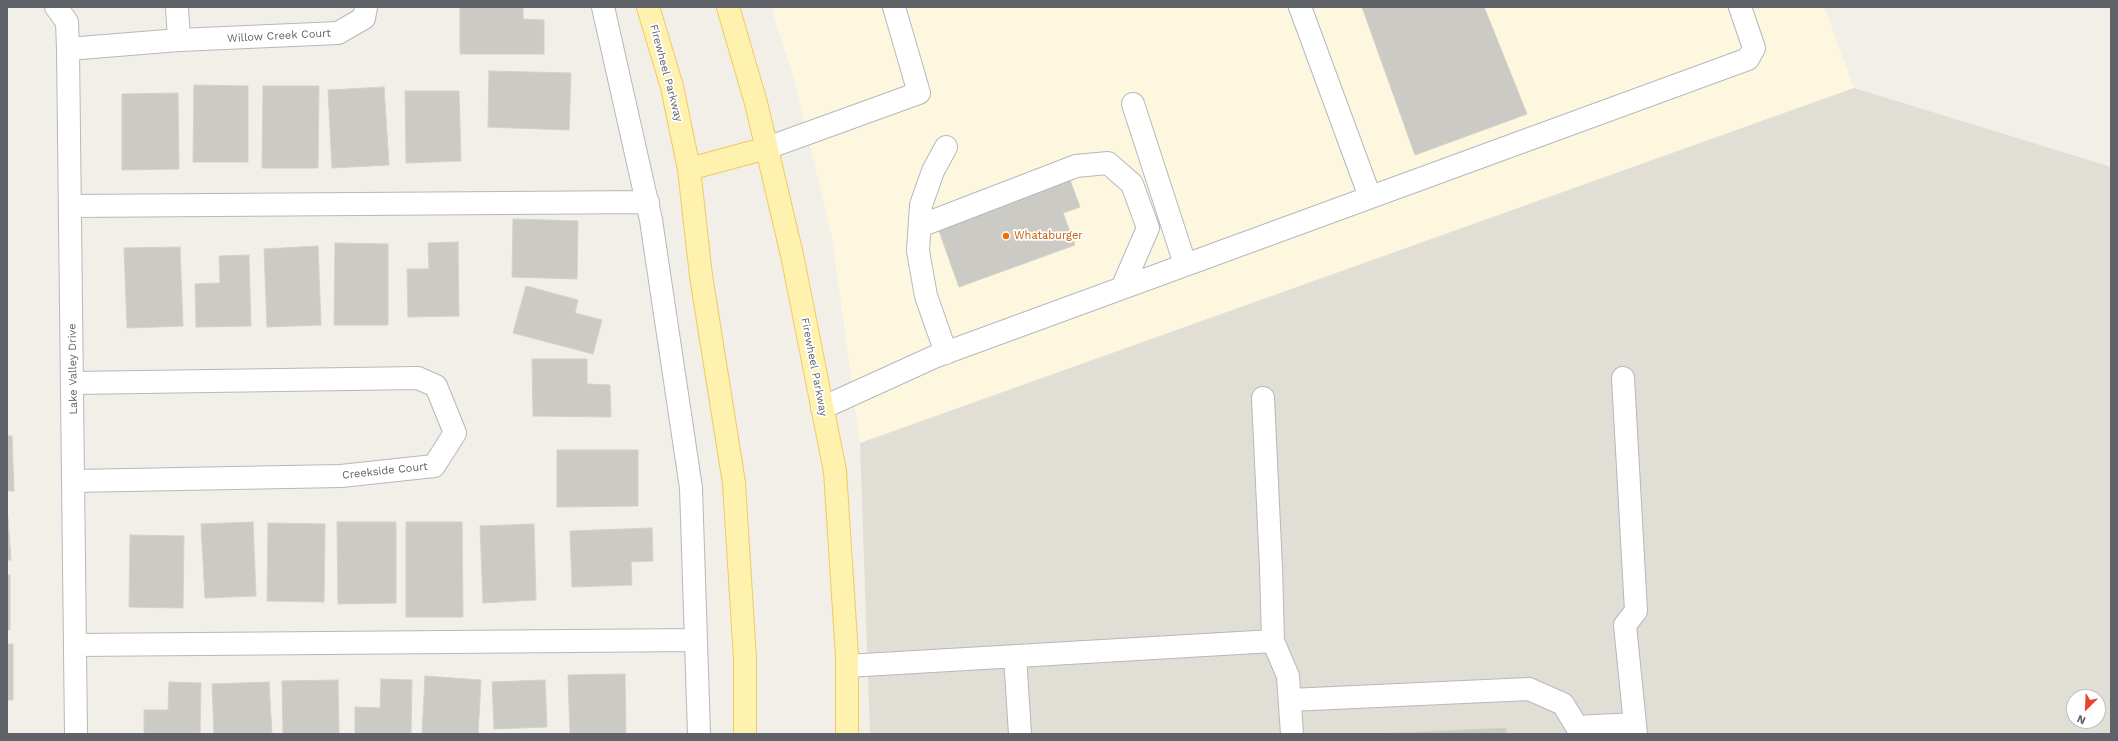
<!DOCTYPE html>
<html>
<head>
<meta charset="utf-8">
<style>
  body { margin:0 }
  #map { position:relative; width:2118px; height:741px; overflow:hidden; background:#f1efe8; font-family:"Work Sans",sans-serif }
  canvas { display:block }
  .frame { position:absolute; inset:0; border:8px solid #5f6368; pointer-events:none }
  .north { position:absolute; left:2066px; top:689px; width:40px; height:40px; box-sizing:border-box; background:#fff; border:1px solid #bfc1c3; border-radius:50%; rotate:204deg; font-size:11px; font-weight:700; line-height:16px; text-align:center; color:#5f6368 }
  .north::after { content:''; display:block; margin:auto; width:14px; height:18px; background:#ea4335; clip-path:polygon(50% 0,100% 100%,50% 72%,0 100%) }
</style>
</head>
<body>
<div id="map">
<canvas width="2118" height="741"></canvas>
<div class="frame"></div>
<div class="north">N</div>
</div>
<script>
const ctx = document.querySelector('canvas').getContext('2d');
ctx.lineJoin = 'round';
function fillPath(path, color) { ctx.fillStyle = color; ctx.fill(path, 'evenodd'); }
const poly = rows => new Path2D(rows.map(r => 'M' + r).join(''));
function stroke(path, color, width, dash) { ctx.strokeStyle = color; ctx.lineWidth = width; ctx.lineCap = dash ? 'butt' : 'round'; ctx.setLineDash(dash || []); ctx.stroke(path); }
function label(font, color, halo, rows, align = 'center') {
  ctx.font = font + ' "Work Sans",sans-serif'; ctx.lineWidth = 3.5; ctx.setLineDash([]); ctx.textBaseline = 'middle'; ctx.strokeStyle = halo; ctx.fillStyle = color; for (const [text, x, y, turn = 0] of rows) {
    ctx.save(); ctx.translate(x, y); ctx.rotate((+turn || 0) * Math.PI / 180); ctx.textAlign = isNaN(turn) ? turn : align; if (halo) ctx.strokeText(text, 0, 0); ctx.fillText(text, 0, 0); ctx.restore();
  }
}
const commercial = poly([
  [771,7,1824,7,1854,88,899,431,860,443,832,237,794,79]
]);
const education = poly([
  [1854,88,2111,167,2111,734,870,734,860,443],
  [2074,697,2098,697,2098,721,2074,721]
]);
const building = poly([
  [460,7,523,7,523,19,544,20,544,54,460,54,460,7],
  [1362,7,1484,7,1527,114,1415,155,1362,7],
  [489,71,571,73,569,130,488,127,489,71],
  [194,85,248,86,248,162,193,162,194,85],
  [263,86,319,86,318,168,262,168,263,86],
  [384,87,389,165,332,168,328,90,384,87],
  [405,91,459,91,461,161,406,163,405,91],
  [178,93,179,169,122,170,122,94,178,93],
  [1070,180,1080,207,1063,213,1075,245,959,287,938,228,1070,180],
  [513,219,578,221,577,279,512,277,513,219],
  [458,242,459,316,408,317,407,269,429,269,428,243,458,242],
  [335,243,388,244,388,325,334,325,335,243],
  [318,246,321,325,267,327,264,249,318,246],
  [180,247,183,326,127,328,124,248,180,247],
  [249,255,251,326,196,327,195,284,220,283,219,256,249,255],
  [526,286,578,300,575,313,602,320,593,354,513,333,526,286],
  [532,359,587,359,587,384,610,385,611,417,533,416,532,359],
  [7,436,12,436,14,491,7,491,7,436],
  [557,450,638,450,638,506,557,507,557,450],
  [7,505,11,560,7,560,7,505],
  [253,522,256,596,205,598,201,524,253,522],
  [337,522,396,522,396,603,338,604,337,522],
  [406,522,462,522,463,617,406,617,406,522],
  [268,523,325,524,324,602,267,601,268,523],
  [534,524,536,600,483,603,480,526,534,524],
  [652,528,653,561,631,562,632,585,572,587,570,531,652,528],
  [130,535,184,536,183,608,129,607,130,535],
  [7,575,10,575,10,630,7,630,7,575],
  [7,644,13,644,13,700,7,700,7,644],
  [625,674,626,734,570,734,568,675,625,674],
  [425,676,481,680,478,734,422,734,425,676],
  [381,679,412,680,411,734,355,734,355,707,380,708,381,679],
  [338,680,339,734,283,734,282,681,338,680],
  [545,680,547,727,494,729,492,682,545,680],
  [169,682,201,683,200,734,144,734,144,710,168,710,169,682],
  [269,682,272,734,214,734,212,684,269,682],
  [1506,728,1506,734,1371,734,1506,728]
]);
const minor = poly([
  [56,7,67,22,68,49,76,734],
  [177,7,179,40,338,33,364,18,366,7],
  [603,7,651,220,691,488,699,734],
  [1300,7,1370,197],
  [68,49,179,40],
  [1133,104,1185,264],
  [767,148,919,93,894,7],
  [70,206,648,202],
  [920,226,1076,166,1108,163,1132,184,1148,228,1122,288],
  [946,353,926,296,918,251,921,205,933,171,946,147],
  [1623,378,1636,611,1625,625,1636,734],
  [73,383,418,378,436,386,455,433,434,466,341,476,74,481],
  [1263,398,1271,568,1273,641],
  [822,408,934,357,1748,59,1754,48,1740,7],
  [75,645,696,640],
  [1015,656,1020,734],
  [847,666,1273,641,1288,676,1292,734],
  [1290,700,1529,689,1563,704,1577,727,1635,724]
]);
const major = poly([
  [648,7,672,87,689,169,701,276,734,483,745,658,745,734],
  [728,7,756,103,792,255,835,471,847,656,847,734],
  [689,169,767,148]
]);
const markers = [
  [1006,236,4,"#e8710a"]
];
const streetNames = [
  ["Willow Creek Court",279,36,-3],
  ["Firewheel Parkway",666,73,75],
  ["Firewheel Parkway",814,367,79],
  ["Lake Valley Drive",73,369,-91],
  ["Creekside Court",385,471,-6]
];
const foodNames = [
  ["Whataburger",1014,236]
];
fillPath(commercial, '#fef7e0');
fillPath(education, '#e1ded6');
fillPath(building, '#cccac5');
stroke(building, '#d6d1c6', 1);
stroke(minor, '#b5b8bc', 24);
stroke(major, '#f2c960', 24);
stroke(minor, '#fff', 22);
stroke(major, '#fff2af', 22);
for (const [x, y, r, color] of markers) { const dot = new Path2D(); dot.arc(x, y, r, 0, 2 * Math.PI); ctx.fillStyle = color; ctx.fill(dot); stroke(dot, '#fff', 1.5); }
label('11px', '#5f6368', '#fff', streetNames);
label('11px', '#c56008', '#fff', foodNames, 'left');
</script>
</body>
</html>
